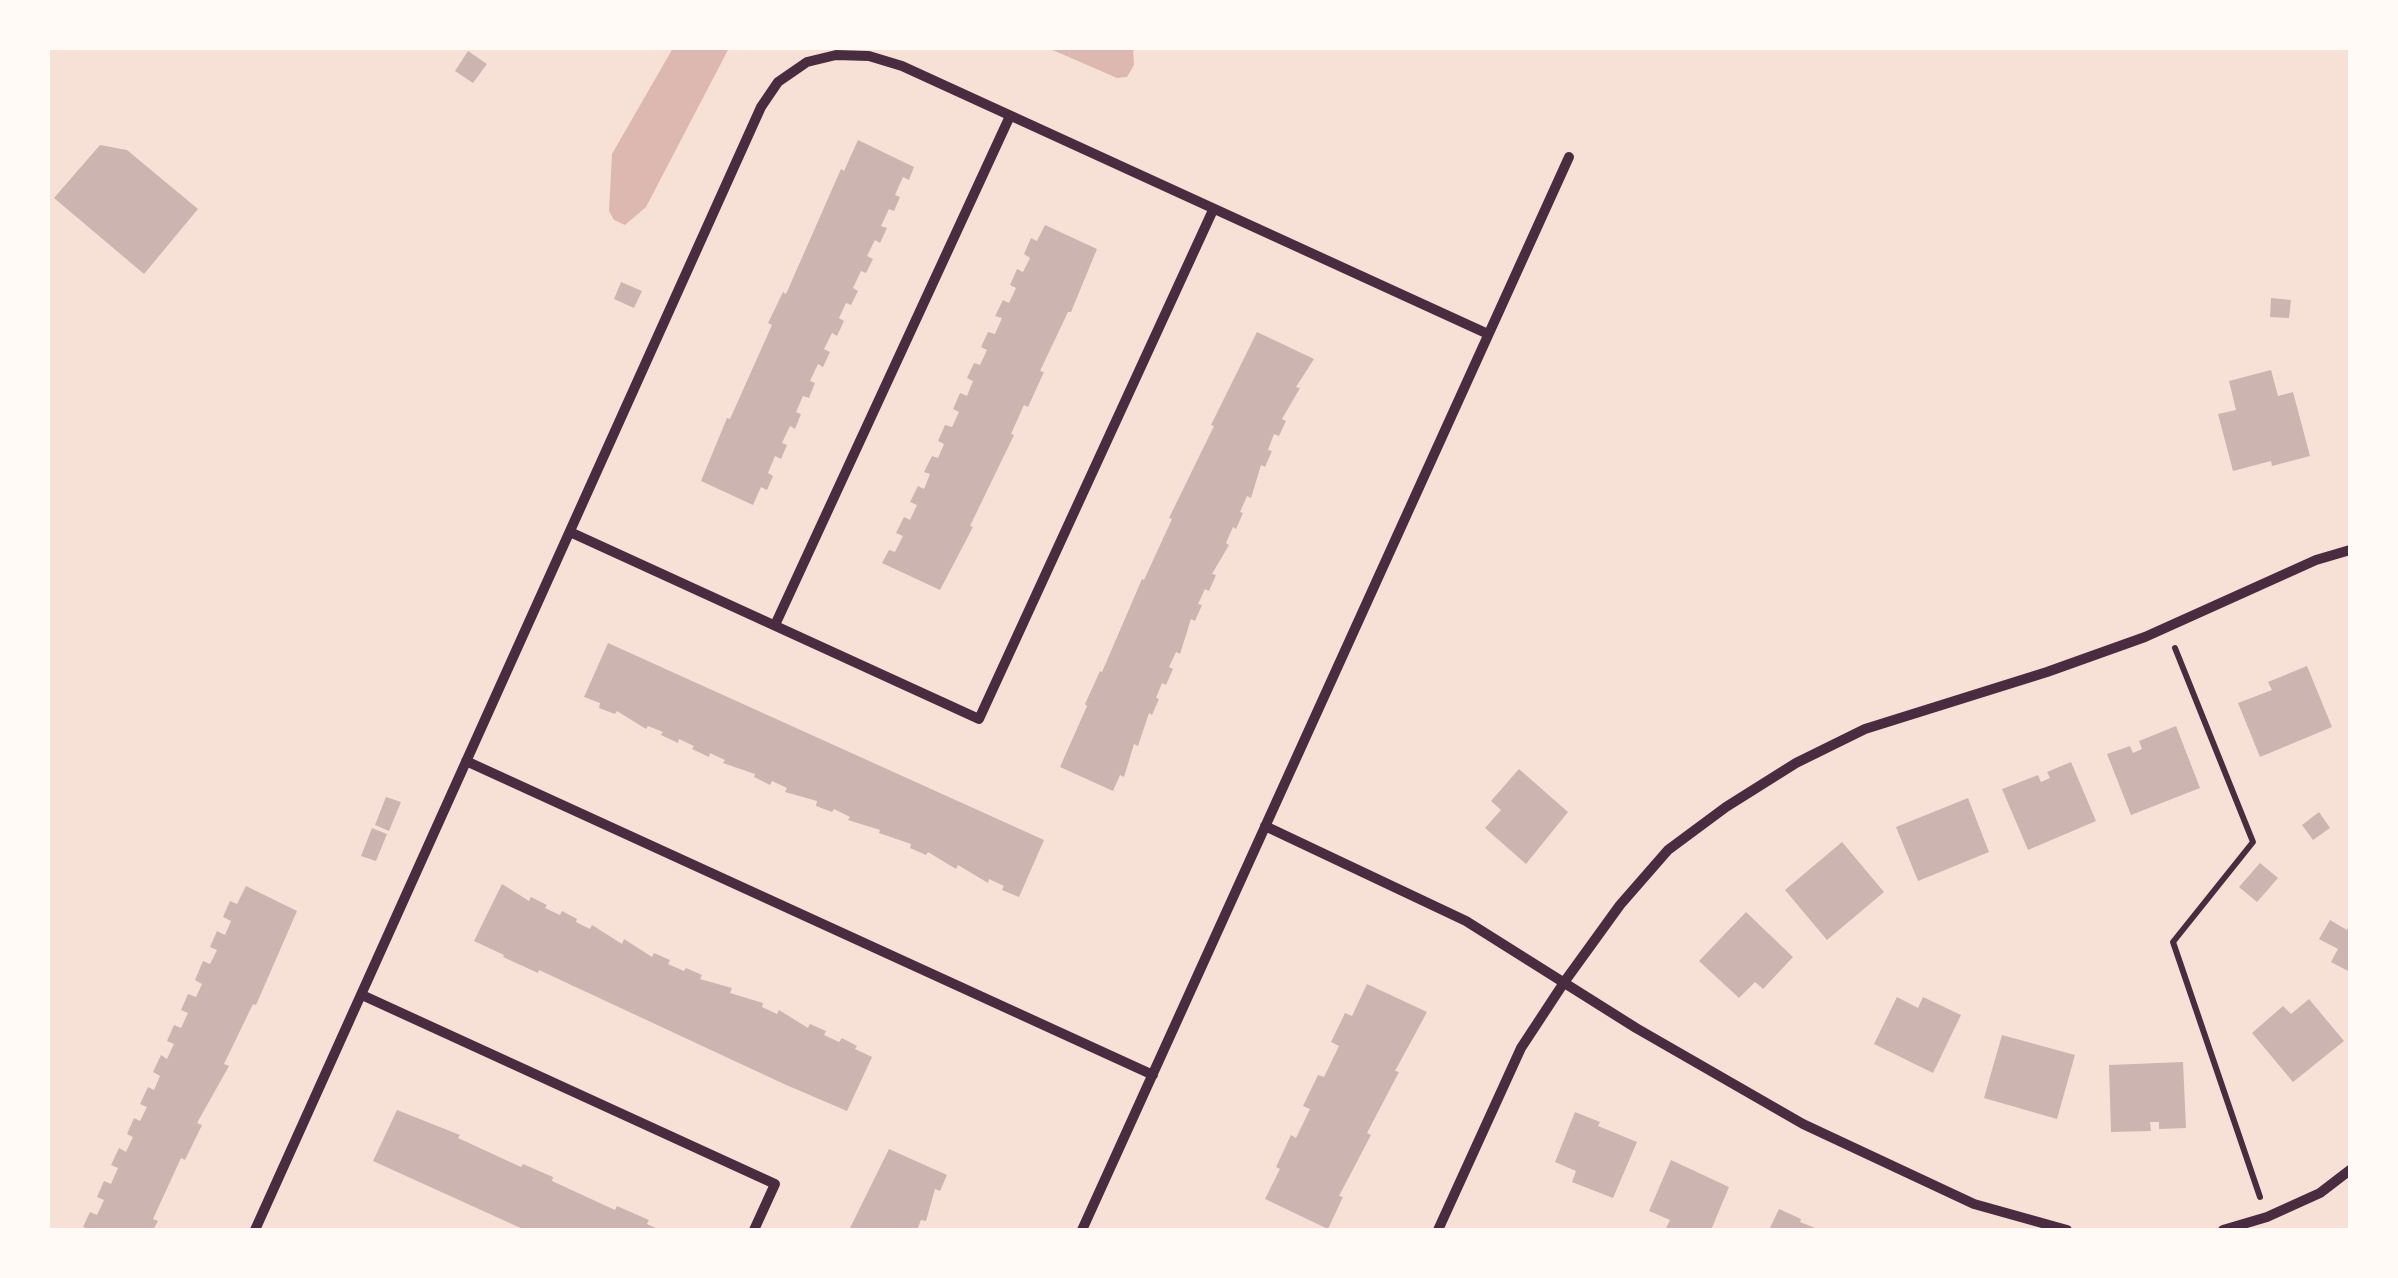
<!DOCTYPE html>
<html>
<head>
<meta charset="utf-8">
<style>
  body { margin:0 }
  #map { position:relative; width:2398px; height:1278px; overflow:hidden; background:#f7e1d7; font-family:Lato,sans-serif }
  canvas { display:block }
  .frame { position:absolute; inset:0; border:50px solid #fffaf5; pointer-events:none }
</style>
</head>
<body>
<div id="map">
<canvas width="2398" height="1278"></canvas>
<div class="frame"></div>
</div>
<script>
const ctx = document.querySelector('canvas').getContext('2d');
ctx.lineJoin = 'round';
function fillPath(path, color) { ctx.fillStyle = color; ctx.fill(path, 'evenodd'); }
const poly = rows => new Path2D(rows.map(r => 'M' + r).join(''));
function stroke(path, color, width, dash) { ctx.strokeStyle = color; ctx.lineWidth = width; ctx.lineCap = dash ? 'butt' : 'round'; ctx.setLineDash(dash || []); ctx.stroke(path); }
const water = poly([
  [673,48,729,48,646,207,625,225,614,220,609,211,612,154],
  [1048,48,1133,48,1134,65,1127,77,1117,78]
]);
const building = poly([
  [468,51,487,64,473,83,455,71],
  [858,140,914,167,909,180,903,177,895,195,900,197,894,211,889,209,881,226,887,228,880,243,875,240,867,256,873,259,866,273,861,271,853,288,858,291,851,305,846,303,839,318,844,321,837,336,832,333,824,349,830,352,823,367,818,364,810,381,815,383,809,398,803,396,796,412,801,414,795,429,790,426,782,443,787,445,781,459,775,456,768,473,773,476,767,490,761,487,753,505,701,481,727,418,730,419,772,325,768,323,783,292,786,294,841,169,844,171],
  [100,145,127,150,198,209,144,274,54,198],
  [1045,225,1097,249,1071,312,1068,312,1040,371,1044,372,1028,407,1024,405,1011,434,1014,435,970,526,973,527,940,590,882,563,889,550,895,552,903,536,896,533,904,517,910,520,917,505,910,502,918,486,924,489,930,474,924,472,932,456,938,458,944,444,938,441,945,425,952,427,959,412,953,409,960,393,967,396,973,381,967,378,974,363,980,365,987,350,981,347,988,332,995,334,1002,318,995,316,1003,300,1009,303,1016,288,1010,285,1017,269,1023,272,1030,258,1024,254,1031,238,1037,241],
  [621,282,642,291,634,308,614,299],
  [2271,298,2291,300,2289,318,2270,317],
  [1257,332,1314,359,1296,387,1300,388,1282,419,1286,421,1279,436,1274,434,1268,450,1272,451,1265,467,1261,465,1251,498,1247,496,1240,512,1243,513,1236,529,1233,527,1226,543,1229,545,1212,574,1216,575,1209,591,1205,589,1198,604,1202,605,1195,621,1191,619,1180,654,1176,652,1169,667,1173,669,1166,685,1162,683,1156,698,1159,699,1152,715,1149,713,1138,746,1134,744,1124,777,1120,775,1113,791,1060,767,1087,706,1085,704,1100,671,1102,672,1142,579,1144,580,1172,519,1169,518,1214,426,1211,425],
  [2271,370,2278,396,2293,392,2310,456,2272,466,2271,461,2233,471,2218,414,2236,410,2229,381],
  [608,643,1044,840,1019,897,1002,890,1004,886,989,879,988,883,958,865,956,869,928,852,926,855,910,848,911,844,879,833,880,830,848,820,850,817,834,809,832,812,816,806,817,801,785,792,787,788,772,781,770,785,754,777,755,774,723,763,725,760,710,753,709,757,692,749,694,746,679,739,678,743,661,735,663,732,648,726,646,729,617,711,615,714,599,708,600,703,584,697],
  [2307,666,2332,727,2260,757,2238,703,2272,690,2268,682],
  [2176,726,2200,788,2131,815,2107,754,2130,746,2133,753,2142,749,2139,741],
  [2071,762,2096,821,2028,850,2002,789,2038,775,2041,782,2050,778,2047,772],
  [1519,769,1568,812,1526,864,1485,828,1501,810,1491,801],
  [386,797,401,802,389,831,375,825],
  [1968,798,1989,852,1918,881,1896,827],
  [2319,812,2330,828,2313,840,2302,825],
  [372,828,387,834,376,861,361,856],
  [1842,842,1884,892,1827,940,1785,890],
  [2260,863,2278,878,2257,902,2239,887],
  [502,884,529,901,531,897,547,905,545,908,560,915,562,911,577,919,576,922,590,929,592,925,622,944,624,939,652,957,654,953,670,960,668,964,684,971,686,968,702,975,700,979,732,988,730,993,763,1003,762,1007,777,1014,779,1010,808,1028,810,1024,826,1031,824,1035,839,1042,842,1038,857,1046,855,1049,872,1057,847,1111,784,1084,539,970,538,973,503,957,504,955,474,941],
  [246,886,297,911,256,1005,253,1004,224,1064,229,1066,197,1123,202,1125,185,1160,181,1158,153,1219,158,1221,153,1230,90,1230,83,1227,90,1212,97,1215,104,1200,97,1197,104,1181,111,1184,118,1168,111,1165,119,1148,126,1152,133,1137,127,1134,134,1118,140,1121,147,1107,140,1104,148,1087,154,1090,160,1076,153,1072,161,1055,167,1059,174,1044,167,1041,174,1025,181,1028,188,1013,181,1010,188,994,196,997,202,984,195,980,203,961,210,964,217,950,210,947,217,931,225,935,231,921,223,917,230,901,237,904],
  [1746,912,1793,957,1763,989,1755,982,1739,998,1699,961],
  [2330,920,2347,930,2350,923,2350,972,2331,962,2338,949,2319,939],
  [1367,984,1427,1012,1395,1071,1399,1072,1367,1133,1371,1135,1339,1196,1343,1197,1328,1229,1265,1199,1280,1169,1276,1167,1291,1135,1296,1138,1310,1109,1303,1106,1318,1075,1324,1077,1339,1046,1331,1042,1345,1013,1352,1016],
  [1897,997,1918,1008,1923,997,1961,1015,1933,1073,1874,1044],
  [2309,999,2344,1041,2293,1082,2252,1033,2283,1006,2291,1014],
  [2002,1035,2075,1055,2057,1119,1984,1098],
  [2183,1062,2186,1128,2159,1129,2159,1122,2150,1122,2151,1131,2111,1132,2109,1065],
  [397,1110,460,1135,458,1138,521,1167,523,1164,553,1177,552,1181,615,1210,617,1206,649,1220,647,1224,660,1230,525,1230,373,1161],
  [1575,1112,1600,1122,1598,1126,1637,1142,1613,1198,1572,1182,1576,1171,1555,1162],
  [889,1149,947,1175,940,1191,935,1189,926,1221,921,1220,917,1230,849,1230],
  [1671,1160,1729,1187,1711,1230,1665,1230,1670,1220,1649,1211],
  [1779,1209,1801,1219,1800,1222,1820,1230,1769,1230]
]);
const path = poly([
  [2175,648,2253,842,2173,942,2260,1197]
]);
const minor = poly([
  [570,532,979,719,1213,210],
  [775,625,1010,116],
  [466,761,1153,1075],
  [1265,826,1466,921,1636,1028,1803,1124,1974,1204,2067,1230],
  [362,995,775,1184,754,1230],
  [255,1230,761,107,778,82,807,62,836,55,869,56,902,66,1488,334],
  [1082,1230,1569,157],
  [1438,1230,1521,1048,1565,981,1620,905,1668,850,1726,807,1796,763,1865,729,2047,672,2145,637,2316,560,2350,550],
  [2223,1230,2267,1217,2320,1193,2350,1170]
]);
fillPath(water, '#dcb8b0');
fillPath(building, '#ccb4b1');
stroke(path, '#4a2c40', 6);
stroke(minor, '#4a2c40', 10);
</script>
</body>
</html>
